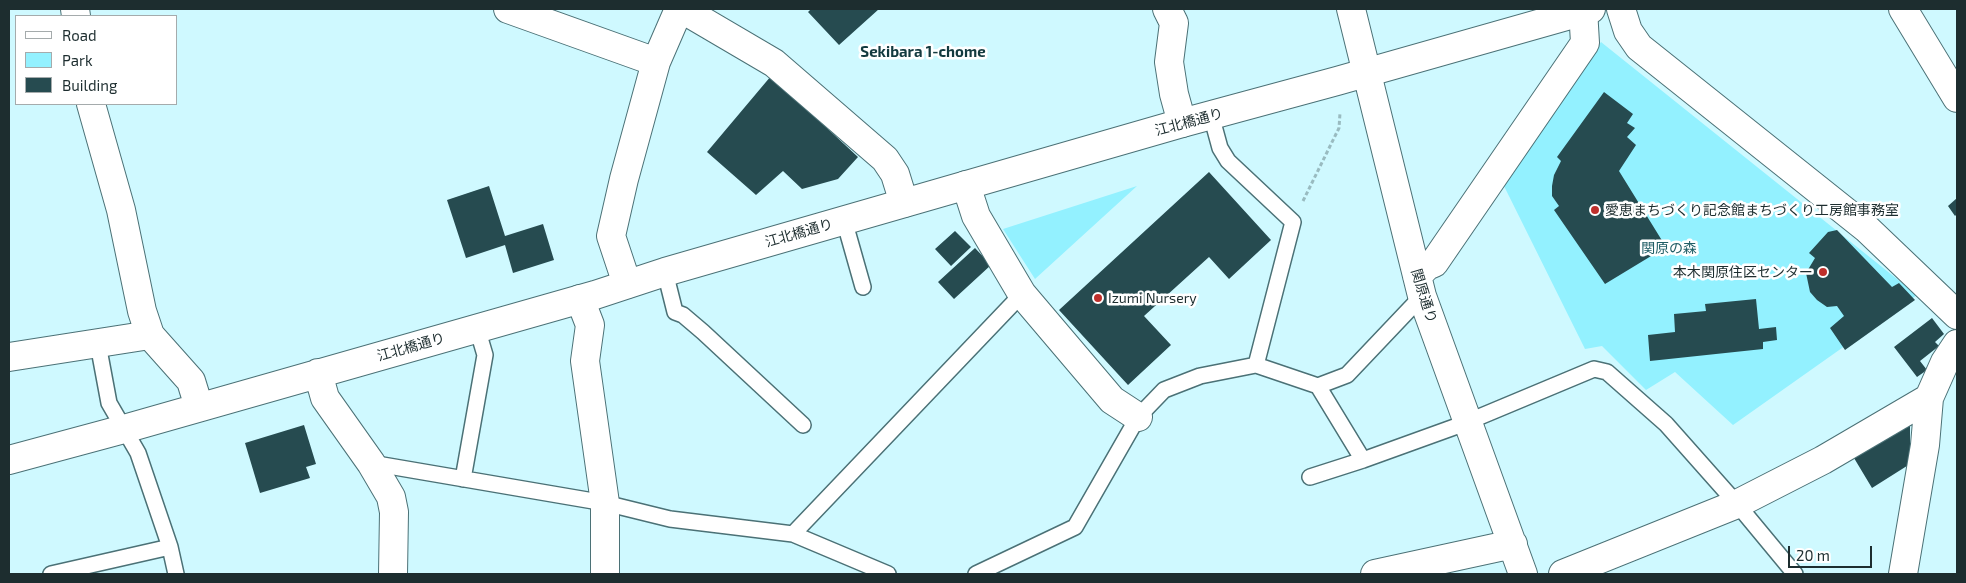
<!DOCTYPE html>
<html>
<head>
<meta charset="utf-8">
<style>
  body { margin:0 }
  #map { position:relative; width:1966px; height:583px; overflow:hidden; background:#cff9ff; font-family:"Exo 2",sans-serif }
  canvas { display:block }
  .frame { position:absolute; inset:0; border:10px solid #1d2d2f; pointer-events:none }
  .legend { position:absolute; left:15px; top:15px; width:162px; height:90px; box-sizing:border-box; background:#fff; border:1px solid #a5abac; margin:0; padding:6px 9px; list-style:none; font-size:15px; color:#1d2d2f }
  .legend li { display:flex; align-items:center; gap:10px; height:25px }
  .legend b { width:25px; border:1px solid #a5abac }
  .scale { position:absolute; left:1788px; top:546px; width:84px; height:22px; box-sizing:border-box; border:2px solid #1d2d2f; border-top:0; padding-left:6px; font-size:15px; line-height:18px; white-space:nowrap; color:#1d2d2f; -webkit-text-stroke:4px #fff; paint-order:stroke }
</style>
</head>
<body>
<div id="map">
<canvas width="1966" height="583"></canvas>
<div class="frame"></div>
<ul class="legend">
<li><b style="height:6px;background:#fff"></b>Road</li>
<li><b style="height:14px;background:#93f1ff"></b>Park</li>
<li><b style="height:14px;background:#264b50"></b>Building</li>
</ul>
<div class="scale">20 m</div>
</div>
<script>
const ctx = document.querySelector('canvas').getContext('2d');
ctx.lineJoin = 'round';
function fillPath(path, color) { ctx.fillStyle = color; ctx.fill(path, 'evenodd'); }
const poly = rows => new Path2D(rows.map(r => 'M' + r).join(''));
function stroke(path, color, width, dash) { ctx.strokeStyle = color; ctx.lineWidth = width; ctx.lineCap = dash ? 'butt' : 'round'; ctx.setLineDash(dash || []); ctx.stroke(path); }
function label(font, color, halo, rows, align = 'center') {
  ctx.font = font + ' "Exo 2","Noto Sans JP",sans-serif'; ctx.lineWidth = 5; ctx.setLineDash([]); ctx.textBaseline = 'middle'; ctx.strokeStyle = halo; ctx.fillStyle = color; for (const [text, x, y, turn = 0] of rows) {
    ctx.save(); ctx.translate(x, y); ctx.rotate((+turn || 0) * Math.PI / 180); ctx.textAlign = isNaN(turn) ? turn : align; if (halo) ctx.strokeText(text, 0, 0); ctx.fillText(text, 0, 0); ctx.restore();
  }
}
const green = poly([
  [1601,42,1917,295,1733,425,1675,372,1646,390,1602,346,1585,349,1503,184],
  [1137,186,1035,279,1003,229]
]);
const building = poly([
  [811,9,879,9,839,45,808,12],
  [771,76,858,157,838,179,802,189,783,171,756,195,707,152],
  [1604,92,1633,114,1627,123,1635,128,1627,137,1636,145,1619,171,1666,247,1605,284,1554,210,1559,206,1552,196,1552,186,1554,175,1561,161,1557,157],
  [1209,172,1271,240,1229,279,1209,257,1144,316,1171,345,1128,385,1059,310],
  [489,186,505,236,543,224,554,260,513,273,505,245,466,258,447,200],
  [1957,198,1957,214,1955,216,1948,206],
  [1837,230,1892,287,1899,283,1915,300,1845,350,1830,328,1844,316,1837,306,1827,307,1817,300,1810,292,1806,273,1815,258,1809,253,1828,232],
  [955,231,971,247,951,266,935,249],
  [975,248,991,265,954,299,938,282],
  [1756,299,1759,329,1776,327,1777,340,1763,342,1763,349,1650,361,1648,335,1675,332,1674,314,1706,311,1705,304],
  [1932,318,1944,334,1935,342,1939,346,1920,361,1927,370,1917,377,1894,347],
  [1910,419,1910,464,1872,488,1851,453],
  [304,425,316,464,306,467,310,478,260,493,245,443]
]);
const path = poly([
  [1303,201,1339,128,1340,113]
]);
const lane = poly([
  [844,220,863,287],
  [665,272,675,312,683,315,703,332,803,425],
  [98,344,109,403,138,453,170,547,176,574],
  [1256,365,1318,386,1363,460],
  [1318,386,1347,375,1422,296],
  [371,463,605,503,670,519,793,534,888,574],
  [1310,477,1363,460,1460,425,1594,369,1607,372,1666,424,1737,504,1795,574],
  [463,479,485,355,477,328],
  [793,534,1022,294],
  [51,574,170,547],
  [976,574,1075,527,1138,417,1164,390,1200,376,1256,365,1293,222,1228,161,1220,148,1211,115]
]);
const street = poly([
  [508,9,656,62],
  [682,9,774,63,885,159,895,174,904,203],
  [1167,9,1174,23,1169,62,1174,94,1182,123],
  [1351,9,1422,296,1523,574],
  [1621,9,1628,31,1639,47,1866,228,1957,315],
  [966,185,976,216,1022,294,1112,400,1138,417],
  [1417,276,1427,266,1434,263,1585,43,1583,9],
  [627,284,611,236,624,179,656,62,679,9],
  [580,299,590,325,585,361,605,503,605,574],
  [9,357,150,335],
  [1375,574,1513,544],
  [1563,574,1737,504,1823,460,1929,398],
  [1903,574,1925,445,1929,398,1945,362,1957,344]
]);
const secondary = poly([
  [75,9,76,16],
  [1903,9,1957,98],
  [91,104,121,210,142,311,150,335,191,381,199,407],
  [318,373,325,398,371,463,391,497,394,512,393,574],
  [9,460,124,429,595,295,665,272,1182,123,1337,81,1591,9]
]);
const markers = [
  [1595,210,5,"#be2f2b"],
  [1823,272,5,"#be2f2b"],
  [1098,298,5,"#be2f2b"]
];
const streetNames = [
  ["江北橋通り",1189,122,-15],
  ["江北橋通り",799,233,-16],
  ["関原通り",1424,296,73],
  ["江北橋通り",411,347,-16]
];
const poiNames = [
  ["愛恵まちづくり記念館まちづくり工房館事務室",1605,210],
  ["本木関原住区センター",1813,272,"right"],
  ["Izumi Nursery",1108,298]
];
const parkNames = [
  ["関原の森",1669,248]
];
const neighbourhoodNames = [
  ["Sekibara 1-chome",923,52]
];
fillPath(green, '#93f1ff');
fillPath(building, '#264b50');
stroke(lane, '#4b7176', 18);
stroke(street, '#4b7176', 30);
stroke(secondary, '#4b7176', 30);
stroke(path, '#99bbc0', 3, [4, 2.5]);
stroke(lane, '#fff', 15);
stroke(street, '#fff', 28);
stroke(secondary, '#fff', 28);
for (const [x, y, r, color] of markers) { const dot = new Path2D(); dot.arc(x, y, r, 0, 2 * Math.PI); ctx.fillStyle = color; ctx.fill(dot); stroke(dot, '#fff', 2); }
label('14px', '#1d2d2f', '#fff', streetNames);
label('14px', '#1d2d2f', '#fff', poiNames, 'left');
label('14px', '#215e66', '#fff', parkNames);
label('bold 15px', '#133a3f', '#fff', neighbourhoodNames);
</script>
</body>
</html>
